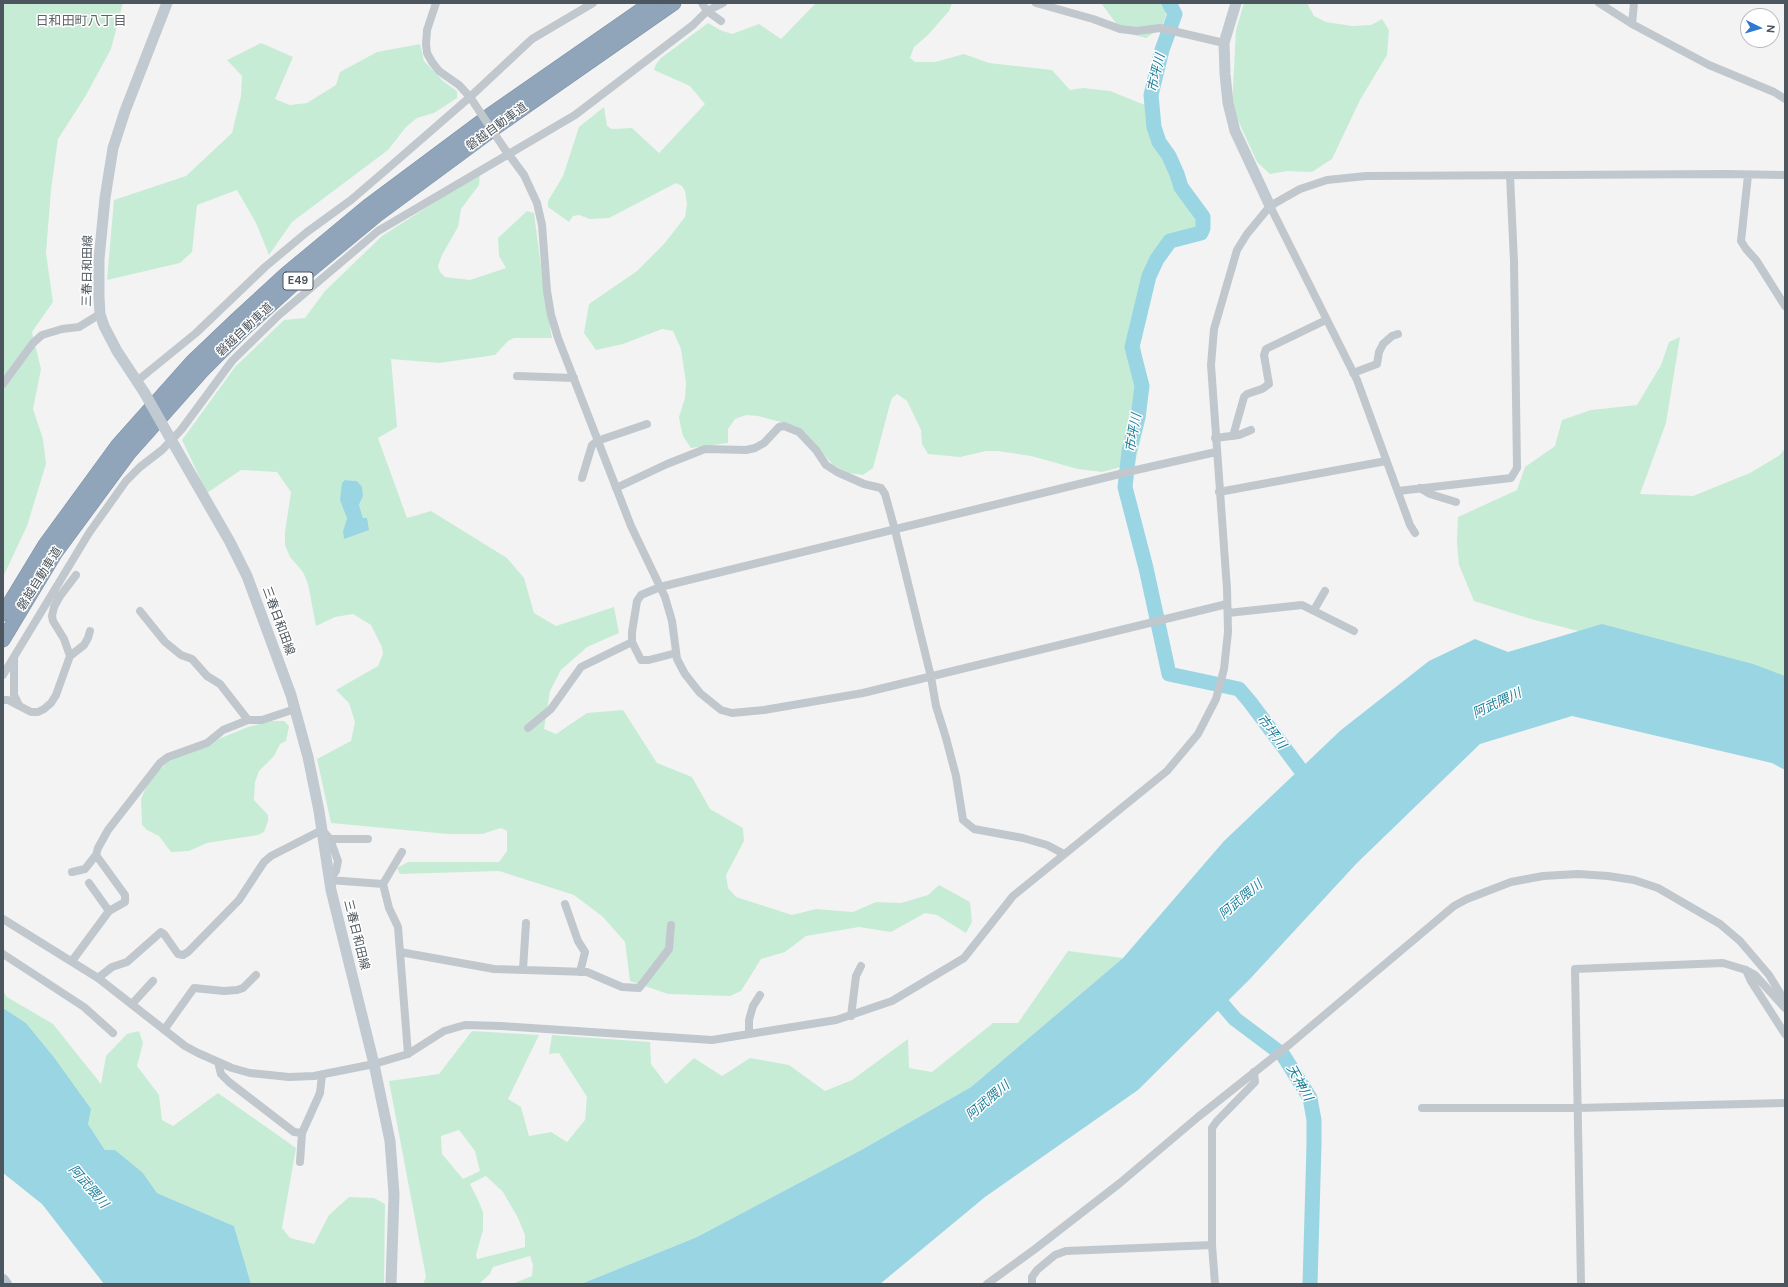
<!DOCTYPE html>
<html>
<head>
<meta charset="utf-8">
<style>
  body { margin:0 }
  #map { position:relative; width:1788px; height:1287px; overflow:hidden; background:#f4f3f3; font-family:"DM Sans",sans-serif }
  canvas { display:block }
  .frame { position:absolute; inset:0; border:4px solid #4c565e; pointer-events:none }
  .north { position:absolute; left:1740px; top:8px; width:40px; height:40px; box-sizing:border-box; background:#fff; border:1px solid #b7bbbf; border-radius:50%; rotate:95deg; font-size:11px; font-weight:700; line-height:16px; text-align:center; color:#4c565e }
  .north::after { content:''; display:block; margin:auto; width:14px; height:18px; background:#3078d1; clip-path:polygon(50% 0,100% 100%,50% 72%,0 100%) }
</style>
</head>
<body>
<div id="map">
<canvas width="1788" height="1287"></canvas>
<div class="frame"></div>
<div class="north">N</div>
</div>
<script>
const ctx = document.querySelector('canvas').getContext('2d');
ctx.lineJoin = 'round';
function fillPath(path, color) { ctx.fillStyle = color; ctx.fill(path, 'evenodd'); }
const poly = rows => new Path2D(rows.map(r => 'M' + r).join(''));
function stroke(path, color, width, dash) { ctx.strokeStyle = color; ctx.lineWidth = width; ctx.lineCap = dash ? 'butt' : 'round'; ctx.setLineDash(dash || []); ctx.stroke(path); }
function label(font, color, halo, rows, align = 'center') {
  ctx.font = font + ' "DM Sans","Noto Sans JP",sans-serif'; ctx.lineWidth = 3; ctx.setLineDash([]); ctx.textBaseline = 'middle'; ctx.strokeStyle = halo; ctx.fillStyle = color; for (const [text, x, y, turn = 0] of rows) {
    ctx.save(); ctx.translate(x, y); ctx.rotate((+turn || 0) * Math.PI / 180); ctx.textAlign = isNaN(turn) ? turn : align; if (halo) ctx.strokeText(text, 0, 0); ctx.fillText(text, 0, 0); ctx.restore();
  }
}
const green = poly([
  [3,3,123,3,111,49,85,97,58,139,51,190,46,253,53,302,32,332,41,369,33,409,43,439,46,464,27,526,3,577,3,160,4,147,3,135],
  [816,3,952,3,949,11,928,35,914,47,910,58,915,62,935,62,964,54,989,63,1052,70,1070,90,1083,88,1110,91,1145,105,1149,109,1156,134,1176,169,1182,193,1197,222,1194,234,1168,246,1145,295,1139,340,1148,390,1146,417,1135,463,1102,472,1078,469,1031,456,998,451,986,451,960,457,928,454,922,444,921,430,907,401,897,394,892,398,890,404,873,468,863,475,849,473,833,465,810,438,795,426,758,416,746,415,735,419,728,429,728,443,691,448,683,436,680,423,679,417,685,398,686,383,681,349,673,331,662,329,623,344,596,350,584,333,589,304,637,271,664,244,685,217,687,204,685,191,682,186,676,183,609,218,590,219,579,215,573,216,569,222,548,207,548,201,563,176,579,127,604,107,607,126,612,129,632,128,659,153,705,104,690,86,654,70,656,64,661,58,708,23,720,30,732,34,759,24,781,39],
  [1101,3,1164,3,1166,16,1161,28,1146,38,1134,35,1118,26],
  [1244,3,1307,3,1314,16,1326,22,1352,26,1371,25,1382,19,1389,30,1387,55,1360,100,1332,159,1312,172,1287,171,1270,174,1257,162,1232,107,1236,30],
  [261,43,293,57,275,99,290,105,307,103,336,85,340,72,377,52,420,44,424,61,443,81,457,91,457,98,434,113,417,118,406,127,388,150,292,222,269,255,256,223,237,190,197,205,192,252,180,263,107,280,114,200,186,176,232,133,241,96,242,76,227,60],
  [480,173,479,185,461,209,458,227,442,255,438,266,440,272,445,277,470,280,506,268,499,256,498,238,527,211,534,213,546,304,552,338,514,338,508,341,495,355,439,363,391,359,397,427,378,438,407,518,431,511,507,558,524,578,534,613,556,626,614,607,619,633,587,647,561,670,550,691,544,729,556,734,587,713,623,710,657,763,692,777,710,809,743,828,744,841,726,875,728,888,736,897,792,915,816,909,853,912,876,902,901,903,928,895,939,885,970,902,972,922,966,933,937,915,925,913,891,932,859,927,806,936,785,952,761,959,741,991,730,996,668,994,630,981,625,942,603,917,574,895,499,871,400,874,397,868,408,862,499,862,507,851,507,831,501,828,482,834,448,834,331,823,317,759,351,741,355,722,349,703,336,690,378,666,383,654,382,647,371,625,353,614,335,617,316,626,308,584,303,572,290,557,285,545,285,532,291,492,277,472,241,470,207,493,182,440,235,367,284,320,305,318,325,291,382,236],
  [346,480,357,481,363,496,359,505,363,518,343,531,347,518],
  [1680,337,1666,423,1640,494,1693,496,1750,473,1780,455,1785,448,1785,679,1590,634,1531,619,1474,601,1459,565,1457,543,1458,517,1517,490,1525,467,1555,446,1562,420,1591,410,1637,405,1661,365,1669,342],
  [271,721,284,721,289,726,286,741,280,744,274,756,259,771,255,782,254,800,268,815,268,821,264,832,258,835,207,843,189,851,171,852,159,836,147,830,142,825,141,799,149,780,172,758,248,727],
  [1068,951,1123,958,971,1087,863,1149,697,1237,581,1284,512,1284,532,1276,533,1265,530,1256,493,1267,490,1274,479,1284,423,1284,426,1277,389,1081,439,1074,472,1031,539,1035,508,1099,521,1107,529,1136,551,1132,567,1142,585,1120,587,1097,559,1053,549,1054,552,1035,650,1042,651,1064,666,1084,694,1058,722,1076,750,1058,789,1065,825,1091,852,1080,908,1039,909,1068,932,1072,993,1023,1018,1023],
  [459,1130,475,1151,480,1171,463,1179,442,1154,441,1136],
  [486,1176,503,1192,518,1218,525,1235,525,1247,477,1259,476,1255,483,1230,483,1212,478,1200,470,1184],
  [3,991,7,997,53,1024,101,1084,106,1056,127,1034,139,1031,143,1043,137,1066,159,1095,162,1120,173,1126,218,1093,296,1148,282,1228,290,1238,314,1244,329,1215,349,1197,374,1198,385,1204,384,1284,251,1284,234,1226,157,1193,143,1173,105,1150,88,1124,53,1056,26,1023,3,1008]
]);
const water = poly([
  [345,480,357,481,362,487,363,496,359,505,363,518,367,518,369,530,344,539,343,531,347,518,340,500,342,483],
  [1602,624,1753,664,1785,676,1785,770,1772,763,1572,716,1480,744,1356,864,1249,980,1138,1090,985,1197,880,1284,581,1284,697,1237,863,1149,971,1087,1123,958,1224,841,1341,730,1429,661,1475,639,1508,652],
  [3,1008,26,1023,53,1056,91,1109,88,1124,105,1150,115,1150,143,1173,157,1193,234,1226,251,1284,104,1284,42,1204,3,1173]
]);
const river = poly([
  [1169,3,1175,14,1162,50,1151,95,1154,127,1159,142,1169,156,1177,174,1181,187,1203,217,1203,228,1201,233,1170,241,1157,259,1149,276,1132,347,1142,386,1138,417,1129,451,1125,487,1146,568,1169,674,1239,689,1250,702,1312,785],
  [1210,990,1235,1019,1283,1055,1310,1098,1314,1120,1314,1145,1310,1284]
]);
const street = poly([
  [436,3,427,30,426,44,427,53,432,62,439,71,459,85,470,97],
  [702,3,707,11,721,21],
  [1036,3,1093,19,1120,29,1137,31,1160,28,1224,43],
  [1599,3,1632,24,1709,65,1774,92,1785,99],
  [1632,24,1634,3],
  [504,148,524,175,537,203,542,225,547,291,551,315,558,338,631,526,665,597,672,621,677,659,685,674,700,693,721,710,732,713,764,710,863,693,1227,604],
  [1748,175,1741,241,1746,249,1756,260,1785,306],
  [1270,206,1357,380,1410,525,1415,533],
  [1353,373,1377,364,1379,352,1383,344,1392,336,1398,334],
  [517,376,574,378],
  [137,381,196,333,265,267,307,232,351,200,386,170,470,97,532,39,593,3],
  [3,384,33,343,42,335,62,329,79,327,100,314],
  [1233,436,1244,397,1247,394,1262,389,1269,384,1264,355,1266,349,1326,320],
  [1215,438,1239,435,1251,430],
  [582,478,592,445,597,441,647,424],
  [616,488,667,464,705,449,746,450,755,448,764,443,779,427,784,426,799,432,816,450,826,465,837,472,864,484,881,488,885,494,895,530,931,677,936,706,946,738,956,776,963,820,974,829,1023,838,1047,845,1064,854],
  [1420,488,1430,494,1456,502],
  [1398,491,1511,478,1517,468,1514,261,1510,176],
  [1219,492,1386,461],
  [1314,610,1325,591],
  [140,611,165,642,181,655,192,659,207,676,220,684,248,720],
  [1228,613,1302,605,1354,631],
  [676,653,649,660,641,660,632,642,632,632,637,601,641,595,660,587,1136,470,1216,452],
  [70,656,64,639,53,621,52,616,54,607,60,596,76,575],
  [14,657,14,695,19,705],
  [3,675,89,533,126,481,140,467,162,450,181,430,232,361,279,315,378,231,575,115,693,25,707,11,723,3],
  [3,700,8,700,31,712,38,712,44,709,51,703,56,695,70,656,84,645,88,638,90,631],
  [528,728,551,709,581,667,632,642],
  [330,839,368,839],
  [402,852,383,884,389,908,398,927,408,1054],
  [72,872,85,869,96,855],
  [329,880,383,884],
  [89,883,109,911],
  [565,904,578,941,585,952,580,972],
  [3,919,98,978,185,1046,198,1053,232,1068,250,1073,289,1077,314,1076,374,1064,408,1054,444,1031,465,1025,501,1026,712,1040,836,1020,892,1001,964,958,1013,896,1167,771,1198,734,1216,699,1224,669,1228,632,1227,589,1211,365,1214,329,1237,250,1247,234,1270,206,1300,189,1327,180,1366,176,1727,174,1785,175],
  [400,952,494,969,587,972,622,987,639,988,669,949,671,925],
  [3,954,84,1007,113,1033],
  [72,961,109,911,125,902,125,895,96,855,98,848,108,830,160,763,168,757,207,743,223,730,248,720,262,720,295,709],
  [523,969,526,923],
  [1746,970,1751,981,1785,1034],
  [98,978,112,967,127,962,161,932,164,934,178,954,183,955,188,952,239,900,264,862,271,856,322,830,330,839,338,861,336,871,329,880],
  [132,1004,153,981],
  [851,1016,856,976,861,966],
  [164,1030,194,988,224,991,237,990,243,988,256,975],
  [749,1033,749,1020,753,1006,760,995],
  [218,1062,221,1074,229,1082,294,1132,302,1133],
  [1422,1108,1577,1108,1785,1103],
  [300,1162,302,1133,320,1093,322,1075],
  [987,1284,1035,1249,1120,1183,1198,1117,1290,1044,1454,906,1467,899,1511,882,1543,876,1578,874,1608,876,1634,880,1658,888,1720,924,1740,941,1769,975,1785,1001],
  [1032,1284,1032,1277,1037,1270,1055,1255,1066,1251,1212,1245],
  [1215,1284,1212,1245,1212,1128,1217,1121,1255,1082,1254,1072],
  [1581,1284,1575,969,1723,963,1746,970,1755,975,1785,1008]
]);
const secondary = poly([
  [1236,3,1224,43,1225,74,1228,103,1235,131,1270,206],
  [144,392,117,351,104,326,100,314,99,297,99,259,105,198,113,148,125,111,167,3],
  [169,436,230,542,247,576,291,695,308,757,319,811,331,890,374,1064,390,1141,394,1194,391,1284]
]);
const primary = poly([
  [3,1280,6,1284]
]);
const highway = poly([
  [3,614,45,545,118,445,192,362,235,321,286,274,368,206,490,115,651,3],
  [3,640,56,552,129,453,202,371,244,329,296,282,377,215,499,125,674,3]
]);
const streetBridge = poly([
  [470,97,504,148]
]);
const secondaryBridge = poly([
  [144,392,169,436]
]);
const shields = [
  [298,281,30]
];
const shieldNames = [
  ["E49",298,281]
];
const streetNames = [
  ["磐越自動車道",497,127,-36],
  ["三春日和田線",88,271,-89],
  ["磐越自動車道",245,330,-43],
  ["磐越自動車道",40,579,-58],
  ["三春日和田線",278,621,70],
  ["三春日和田線",356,935,76]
];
const neighbourhoodNames = [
  ["日和田町八丁目",81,22]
];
const waterNames = [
  ["市坪川",1157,73,-77],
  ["市坪川",1134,433,-80],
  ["阿武隈川",1497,704,-25],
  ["市坪川",1271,732,53],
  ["阿武隈川",1241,900,-40],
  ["天神川",1299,1083,61],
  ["阿武隈川",988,1101,-40],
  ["阿武隈川",88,1187,49]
];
fillPath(green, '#c7ecd5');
fillPath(water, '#9ad5e3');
stroke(river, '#9ad5e3', 15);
stroke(highway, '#7c90a6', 15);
stroke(street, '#c0c7cd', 8);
stroke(secondary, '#c1c9d1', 11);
stroke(primary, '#b6c2cd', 12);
stroke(highway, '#90a5ba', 14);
stroke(streetBridge, '#c0c7cd', 8);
stroke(secondaryBridge, '#c1c9d1', 11);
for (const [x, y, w] of shields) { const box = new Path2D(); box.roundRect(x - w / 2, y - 9, w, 18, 3); ctx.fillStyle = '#fff'; ctx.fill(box); stroke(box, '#4c565e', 1); }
label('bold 11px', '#4c565e', null, shieldNames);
label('12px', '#4c565e', '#fff', streetNames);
label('13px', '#606366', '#fff', neighbourhoodNames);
label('italic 13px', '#1d7f98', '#fff', waterNames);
</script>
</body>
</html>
